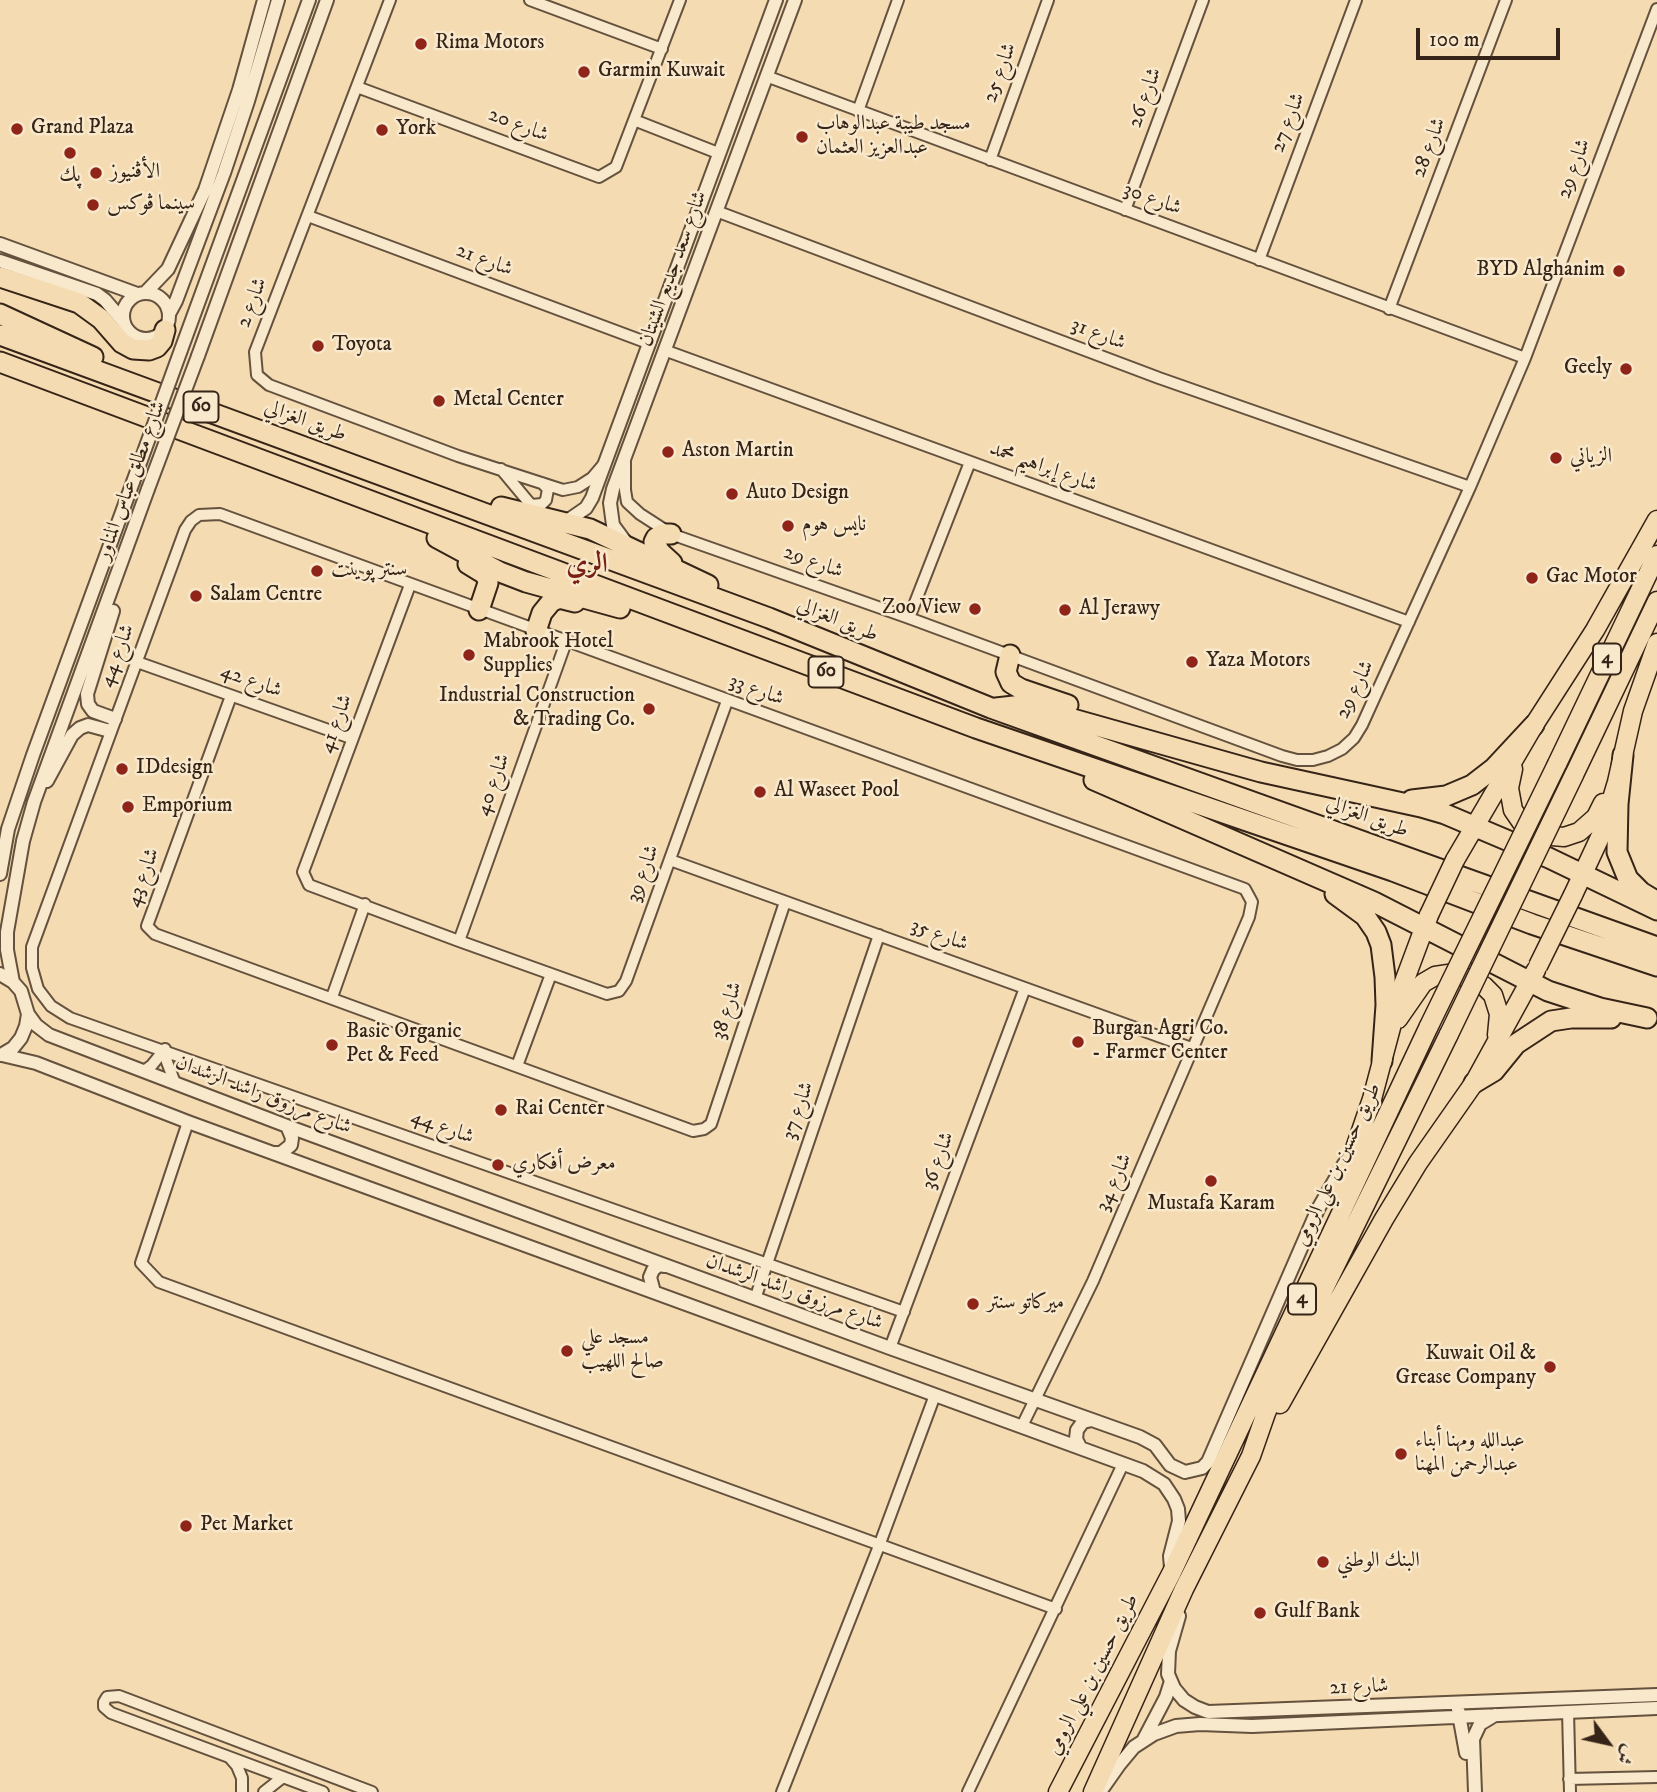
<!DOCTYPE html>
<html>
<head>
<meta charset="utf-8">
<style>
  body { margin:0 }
  #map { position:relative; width:1657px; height:1792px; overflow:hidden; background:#f5dbb1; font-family:"IM FELL DW Pica",Amiri,serif }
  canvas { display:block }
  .north { position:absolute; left:1573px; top:1708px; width:70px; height:70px; -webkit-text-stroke:5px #f8e8cc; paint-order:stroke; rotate:123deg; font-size:19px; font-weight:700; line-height:28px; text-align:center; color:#352417 }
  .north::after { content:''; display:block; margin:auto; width:24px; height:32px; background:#352417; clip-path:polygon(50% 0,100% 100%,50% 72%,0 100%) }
  .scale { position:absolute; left:1416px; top:28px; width:144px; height:32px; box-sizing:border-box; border:4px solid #352417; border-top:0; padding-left:9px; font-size:21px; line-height:24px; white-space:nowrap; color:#352417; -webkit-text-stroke:5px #f8e8cc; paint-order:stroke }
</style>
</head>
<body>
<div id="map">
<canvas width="1657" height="1792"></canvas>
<div class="north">ش</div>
<div class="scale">100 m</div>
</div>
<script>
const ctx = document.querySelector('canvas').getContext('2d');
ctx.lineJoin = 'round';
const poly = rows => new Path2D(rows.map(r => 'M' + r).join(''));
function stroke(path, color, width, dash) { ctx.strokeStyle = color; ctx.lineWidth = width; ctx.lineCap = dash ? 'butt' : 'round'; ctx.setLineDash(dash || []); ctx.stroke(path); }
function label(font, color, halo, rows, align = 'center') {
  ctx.font = font + ' "IM FELL DW Pica",Amiri,serif'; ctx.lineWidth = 5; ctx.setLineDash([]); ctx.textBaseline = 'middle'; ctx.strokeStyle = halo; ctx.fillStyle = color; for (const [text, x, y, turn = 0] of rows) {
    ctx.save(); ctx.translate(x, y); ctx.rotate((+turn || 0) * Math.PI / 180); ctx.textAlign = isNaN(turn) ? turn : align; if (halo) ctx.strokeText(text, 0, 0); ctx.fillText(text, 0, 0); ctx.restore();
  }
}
const minor = poly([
  [390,0,255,352,257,375,269,385,458,456,563,490,578,487,592,478,603,465],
  [530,0,662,49],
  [766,76,1525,358],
  [357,87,599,177,616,167,680,0],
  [858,111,898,0],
  [634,120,718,153],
  [990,160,1048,0],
  [1125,210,1203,0],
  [716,211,1159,378,1470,487],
  [308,216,648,343],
  [1259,260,1356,0],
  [1389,309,1506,0],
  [664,350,1409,622],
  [625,462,625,490,627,502,640,514,671,534,909,618,1282,756,1297,760,1313,760,1328,756,1342,749,1354,738,1362,725,1470,487,1525,358,1657,9],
  [501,469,531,505,542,504,546,500,548,489,542,483],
  [410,585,303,872,309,885,459,941,607,994,619,991,626,981,727,701],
  [909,618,970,462],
  [137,662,351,738],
  [231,696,147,926,155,934,693,1131,704,1129,711,1124,785,902],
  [670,860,1194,1049],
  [459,941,566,642],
  [332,997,365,904],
  [165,1049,167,1062,175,1083],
  [517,1066,551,974],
  [144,1071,152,1065,165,1049],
  [188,1122,141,1263,159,1282,1056,1609],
  [755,1299,879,935],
  [904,1312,70,1018,51,1006,38,989,32,968,32,947,185,530,191,521,199,515,220,514,1245,889,1252,902,1249,917,1093,1281,1022,1426],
  [890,1348,1025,988],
  [1568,1711,1570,1792],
  [230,1758,237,1766,242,1778,242,1792],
  [1569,1779,1657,1777],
  [264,1792,283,1777],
  [323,1792,111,1713,104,1707,104,1702,107,1697,119,1696,372,1792],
  [782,1792,879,1546,935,1395],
  [968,1792,1123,1464]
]);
const tertiary = poly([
  [0,244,137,294],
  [0,261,97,294,105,300,123,321],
  [146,292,168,269,205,190,239,90,264,0],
  '123 316a23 23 0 1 1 46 0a23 23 0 1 1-46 0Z',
  [169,314,176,301,224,173,248,101,278,0],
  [181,350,309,0],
  [198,356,327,0],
  [564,523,586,508,592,498,776,0],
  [627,544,613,525,610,503,613,489,795,0],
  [113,611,87,694,88,704,93,711,115,719],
  [47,781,72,735,80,728,88,725,110,731],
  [0,874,8,829,33,755,133,482],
  [0,974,13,982,21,991,28,1014,26,1026,21,1038,13,1048,1,1055],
  [13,982,7,950,7,932,23,841,34,802,148,489],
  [28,1014,36,1025,49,1035,287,1126,890,1348,1140,1437,1155,1445,1170,1465,1185,1472,1202,1468,1208,1462,1301,1248,1318,1209,1344,1164],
  [2,1055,36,1063,188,1122,1143,1471,1164,1484,1174,1499,1178,1509,1179,1521,1170,1556,1171,1568],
  [275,1153,281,1153,291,1145,292,1138,287,1126],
  [654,1292,650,1277,653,1270,659,1265,665,1266],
  [1080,1447,1076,1439,1077,1430,1083,1422,1092,1420],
  [1179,1616,1169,1651,1168,1674,1174,1688,1184,1700,1195,1707,1208,1712,1657,1695],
  [1458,1709,1466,1753],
  [1144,1739,1166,1697,1171,1681],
  [1100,1792,1119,1765,1134,1747,1154,1734,1176,1726,1200,1724,1252,1726,1657,1708],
  [1475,1792,1473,1739,1480,1724,1495,1715]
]);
const trunk = poly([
  [1557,764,1657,555],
  [1513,769,1509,788,1513,810,1522,823,1541,835,1564,837,1579,832,1596,817,1603,803],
  [1574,775,1657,601],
  [1455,860,1534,725,1595,630,1657,520],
  [1573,895,1601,835,1617,782,1633,711,1657,643],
  [1398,1019,1423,983,1435,976,1455,973,1484,986,1493,995,1499,1014,1497,1035],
  [1339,1195,1372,1099,1401,990,1429,915],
  [1280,1404,1384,1219,1418,1163,1474,1083,1536,970],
  [1058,1792,1172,1572,1429,1026],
  [1093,1792,1184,1589,1251,1456,1266,1413,1284,1370,1449,1034]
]);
const motorway = poly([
  [0,277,79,303,101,319,122,343,133,349,149,350,157,347,162,341,165,330],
  [0,314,93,357],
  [0,335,769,618,991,708,1657,947],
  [0,362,976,728,1393,871,1532,924,1657,966],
  [501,507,590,529,708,585],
  [671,534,662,534,656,538,654,542,660,552,672,563],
  [437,538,500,572,526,582,620,608],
  [468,564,486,575,488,583,479,610],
  [536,631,542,613,551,602,559,598,575,602],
  [1010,655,1006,672,1011,683,1021,689,1068,705],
  [996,708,1023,705,1261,772,1421,807,1445,814,1549,858,1657,910],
  [1623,755,1618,804,1617,852,1628,879,1641,892,1656,901],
  [1094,780,1374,902,1548,991,1600,1008,1647,1018],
  [1412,800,1446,796,1472,785,1494,768,1534,725],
  [1335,894,1365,916,1376,932,1381,945,1385,977,1386,1005,1382,1061],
  [1474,1083,1494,1071,1516,1044,1551,1021,1571,1018,1611,1018]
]);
const tertiaryBridge = poly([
  [133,482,181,350],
  [148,489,198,356]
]);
const trunkBridge = poly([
  [1429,915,1455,860],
  [1538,966,1573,895],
  [1429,1026,1557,764],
  [1449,1034,1574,775]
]);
const markers = [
  [421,44,7,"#8f2418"],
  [584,72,7,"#8f2418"],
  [17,129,7,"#8f2418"],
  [382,130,7,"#8f2418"],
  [802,137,7,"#8f2418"],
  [70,153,7,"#8f2418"],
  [96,173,7,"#8f2418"],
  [93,205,7,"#8f2418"],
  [1619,271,7,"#8f2418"],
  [318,346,7,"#8f2418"],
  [1626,369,7,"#8f2418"],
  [439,401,7,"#8f2418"],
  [668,452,7,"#8f2418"],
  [1556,458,7,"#8f2418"],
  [732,494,7,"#8f2418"],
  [788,526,7,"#8f2418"],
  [317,571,7,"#8f2418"],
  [1532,578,7,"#8f2418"],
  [196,596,7,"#8f2418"],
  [975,609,7,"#8f2418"],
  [1065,610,7,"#8f2418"],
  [469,655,7,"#8f2418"],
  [1192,662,7,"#8f2418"],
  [649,709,7,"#8f2418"],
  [122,769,7,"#8f2418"],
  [760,792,7,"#8f2418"],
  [128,807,7,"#8f2418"],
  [1078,1042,7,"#8f2418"],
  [332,1045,7,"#8f2418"],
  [501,1110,7,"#8f2418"],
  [498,1165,7,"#8f2418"],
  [1211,1181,7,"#8f2418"],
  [973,1304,7,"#8f2418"],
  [567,1351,7,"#8f2418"],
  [1550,1367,7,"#8f2418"],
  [1401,1454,7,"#8f2418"],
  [186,1526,7,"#8f2418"],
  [1323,1562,7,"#8f2418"],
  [1260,1613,7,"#8f2418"]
];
const shields = [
  [201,407,35],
  [1607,659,28],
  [826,672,35],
  [1302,1299,28]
];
const shieldNames = [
  ["60",201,407],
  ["4",1607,659],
  ["60",826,672],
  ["4",1302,1299]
];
const poiNames = [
  ["Rima Motors",435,44],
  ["Garmin Kuwait",598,72],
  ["مسجد طيبة عبدالوهاب",816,125],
  ["عبدالعزيز العثمان",816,149],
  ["Grand Plaza",31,129],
  ["York",396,130],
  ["الأڤنيوز",110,173],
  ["پك",70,177,"center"],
  ["سينما ڤوكس",107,205],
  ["BYD Alghanim",1605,271,"right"],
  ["Toyota",332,346],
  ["Geely",1612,369,"right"],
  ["Metal Center",453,401],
  ["Aston Martin",682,452],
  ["الزياني",1570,458],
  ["Auto Design",746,494],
  ["نايس هوم",802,526],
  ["سنتر پوينت",331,571],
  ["Gac Motor",1546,578],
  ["Salam Centre",210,596],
  ["Zoo View",961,609,"right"],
  ["Al Jerawy",1079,610],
  ["Mabrook Hotel",483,643],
  ["Supplies",483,667],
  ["Yaza Motors",1206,662],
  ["Industrial Construction",635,697,"right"],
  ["& Trading Co.",635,721,"right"],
  ["IDdesign",136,769],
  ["Al Waseet Pool",774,792],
  ["Emporium",142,807],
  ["Burgan Agri Co.",1092,1030],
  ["- Farmer Center",1092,1054],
  ["Basic Organic",346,1033],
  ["Pet & Feed",346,1057],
  ["Rai Center",515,1110],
  ["معرض أفكاري",512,1165],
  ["Mustafa Karam",1211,1205,"center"],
  ["ميركاتو سنتر",987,1304],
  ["مسجد علي",581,1339],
  ["صالح اللهيب",581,1363],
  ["Kuwait Oil &",1536,1355,"right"],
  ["Grease Company",1536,1379,"right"],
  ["عبدالله ومهنا أبناء",1415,1442],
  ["عبدالرحمن المهنا",1415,1466],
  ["Pet Market",200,1526],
  ["البنك الوطني",1337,1562],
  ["Gulf Bank",1274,1613]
];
const streetNames = [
  ["شارع 25",1001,73,-70],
  ["شارع 26",1146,98,-70],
  ["شارع 27",1289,123,-69],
  ["شارع 20",518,126,21],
  ["شارع 28",1430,148,-69],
  ["شارع 29",1575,169,-70],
  ["شارع 30",1152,200,20],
  ["شارع 21",484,261,21],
  ["شارع سعد جديع الشيتان",674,269,-70],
  ["شارع 2",253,303,-69],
  ["شارع 31",1098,335,21],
  ["طريق الغزالي",305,422,20],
  ["شارع إبراهيم محمد",1043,468,20],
  ["شارع مطلق عباس المناور",132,481,-70],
  ["شارع 29",813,563,20],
  ["طريق الغزالي",837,621,22],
  ["شارع 44",118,656,-69],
  ["شارع 42",251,682,20],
  ["شارع 29",1356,690,-64],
  ["شارع 33",756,691,20],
  ["شارع 41",337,724,-70],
  ["شارع 40",494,785,-70],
  ["طريق الغزالي",1367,818,20],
  ["شارع 39",644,874,-70],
  ["شارع 43",144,878,-70],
  ["شارع 35",939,936,20],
  ["شارع 38",728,1011,-72],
  ["شارع مرزوق راشد الرشدان",263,1096,21],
  ["شارع 37",799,1111,-71],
  ["شارع 44",442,1128,20],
  ["شارع 36",939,1161,-70],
  ["طريق حسين بن علي الرومي",1339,1165,-65],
  ["شارع 34",1115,1183,-66],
  ["شارع مرزوق راشد الرشدان",794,1293,20],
  ["طريق حسين بن علي الرومي",1094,1675,-63],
  ["شارع 21",1359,1688,-2]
];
const districtNames = [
  ["الري",587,566]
];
stroke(minor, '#65523e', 14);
stroke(tertiary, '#65523e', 16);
stroke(trunk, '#352417', 21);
stroke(motorway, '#352417', 23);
stroke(minor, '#f8e8cc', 10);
stroke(tertiary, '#f8e8cc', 12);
stroke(trunk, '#f5dbb1', 18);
stroke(motorway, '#f5dbb1', 19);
stroke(tertiaryBridge, '#65523e', 16, []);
stroke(trunkBridge, '#352417', 21, []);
stroke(tertiaryBridge, '#f8e8cc', 12);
stroke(trunkBridge, '#f5dbb1', 18);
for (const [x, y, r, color] of markers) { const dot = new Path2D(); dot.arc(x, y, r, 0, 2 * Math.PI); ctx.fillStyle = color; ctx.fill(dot); stroke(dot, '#f8e8cc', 2.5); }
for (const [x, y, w] of shields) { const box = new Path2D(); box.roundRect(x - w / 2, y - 15.5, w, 31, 5); ctx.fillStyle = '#f8e8cc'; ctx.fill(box); stroke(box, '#352417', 2); }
label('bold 19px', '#352417', null, shieldNames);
label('21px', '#352417', '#f8e8cc', poiNames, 'left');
label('21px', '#352417', '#f8e8cc', streetNames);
label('bold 28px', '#7a1f14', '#f8e8cc', districtNames);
</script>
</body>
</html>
